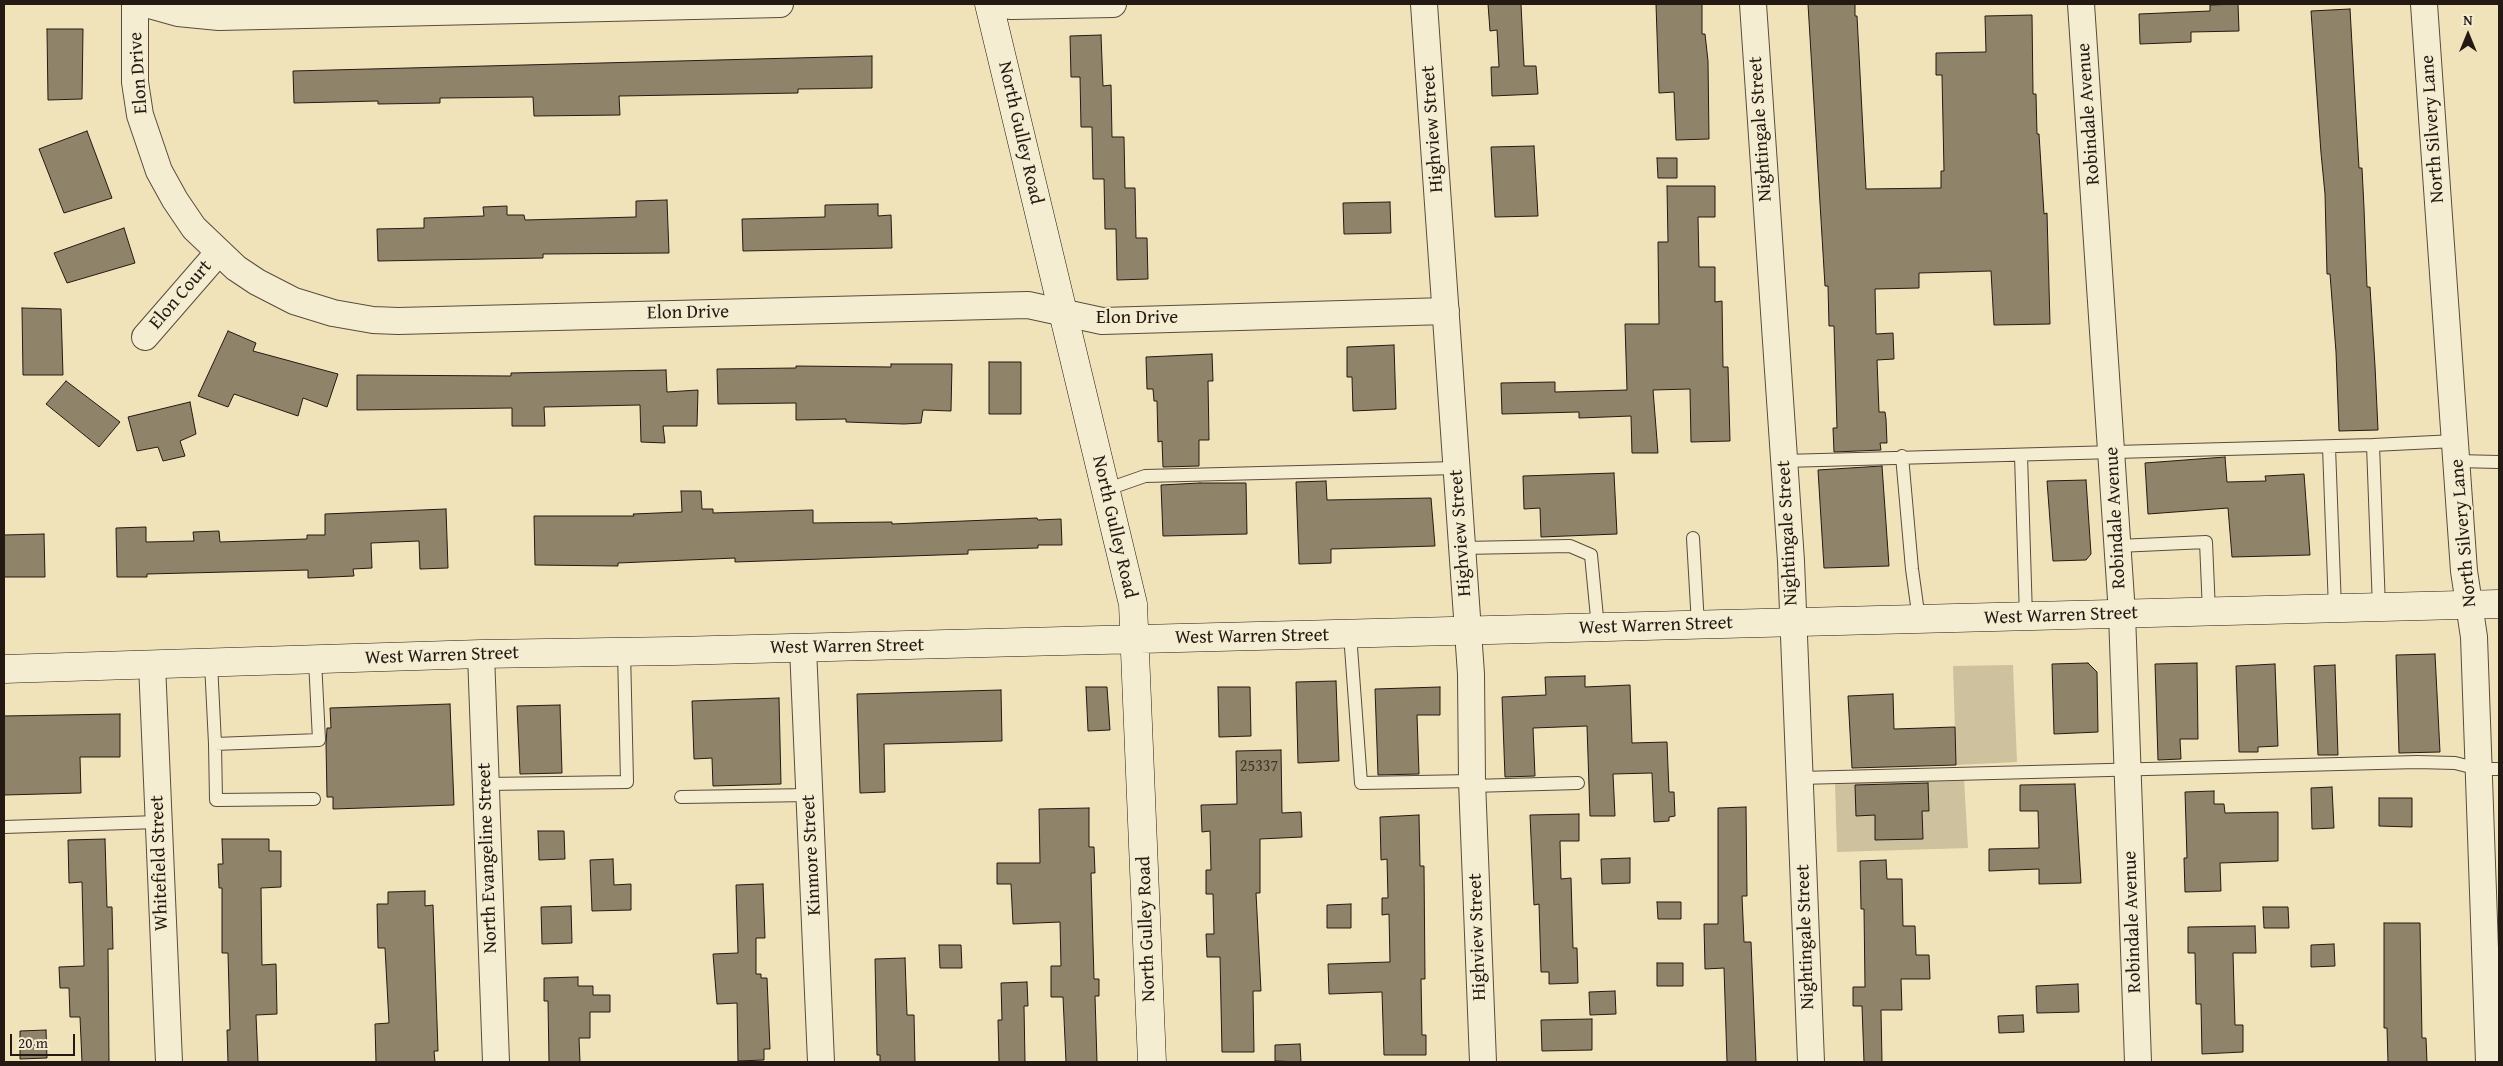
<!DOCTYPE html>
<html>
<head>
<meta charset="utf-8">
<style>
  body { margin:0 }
  #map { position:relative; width:2503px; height:1066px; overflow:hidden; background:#f0e3ba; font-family:"Gentium Book Plus",serif }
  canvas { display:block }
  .frame { position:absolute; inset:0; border:5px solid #251a13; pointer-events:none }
  .north { position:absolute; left:2443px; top:10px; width:50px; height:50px; -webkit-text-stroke:4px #f5edd2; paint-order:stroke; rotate:0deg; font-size:14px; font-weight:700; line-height:20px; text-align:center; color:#251a13 }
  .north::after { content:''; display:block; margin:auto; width:18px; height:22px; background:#251a13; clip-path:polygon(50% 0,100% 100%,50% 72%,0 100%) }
  .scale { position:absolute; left:10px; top:1034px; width:65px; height:22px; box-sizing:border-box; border:2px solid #251a13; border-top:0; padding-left:6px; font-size:15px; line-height:18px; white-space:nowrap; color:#251a13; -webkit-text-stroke:4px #f5edd2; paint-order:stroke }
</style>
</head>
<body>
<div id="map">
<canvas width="2503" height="1066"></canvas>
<div class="frame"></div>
<div class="north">N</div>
<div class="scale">20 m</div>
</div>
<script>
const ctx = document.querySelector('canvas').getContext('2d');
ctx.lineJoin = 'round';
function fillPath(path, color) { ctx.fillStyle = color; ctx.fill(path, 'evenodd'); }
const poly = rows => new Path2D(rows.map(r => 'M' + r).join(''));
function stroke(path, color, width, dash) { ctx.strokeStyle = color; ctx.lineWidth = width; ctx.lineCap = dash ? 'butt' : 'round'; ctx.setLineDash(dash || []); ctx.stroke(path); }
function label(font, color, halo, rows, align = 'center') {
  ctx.font = font + ' "Gentium Book Plus",serif'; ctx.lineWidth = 4; ctx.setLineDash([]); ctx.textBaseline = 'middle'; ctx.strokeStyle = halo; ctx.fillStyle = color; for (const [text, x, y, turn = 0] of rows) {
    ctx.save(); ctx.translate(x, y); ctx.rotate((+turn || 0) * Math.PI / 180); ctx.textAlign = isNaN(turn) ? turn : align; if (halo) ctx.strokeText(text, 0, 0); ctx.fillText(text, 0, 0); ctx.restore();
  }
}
const green = poly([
  [2013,665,2017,762,1956,765,1953,666],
  [1964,779,1968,848,1837,852,1835,783]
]);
const building = poly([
  [1488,4,1521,4,1524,66,1536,66,1538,94,1492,96,1491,67,1499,67,1497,30,1490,31,1488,4],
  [1656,4,1702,4,1702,34,1705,34,1708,61,1709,139,1676,140,1674,92,1659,93,1656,4],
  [1808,4,1855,4,1855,16,1857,16,1866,189,1941,188,1941,171,1944,171,1942,75,1936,75,1936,53,1986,52,1985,16,2032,15,2033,94,2036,94,2037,134,2039,134,2044,214,2047,213,2050,324,1994,325,1991,271,1919,273,1919,288,1875,289,1876,334,1893,333,1894,359,1877,360,1879,412,1885,412,1886,419,1887,443,1880,443,1881,450,1834,452,1833,428,1837,428,1834,326,1829,326,1828,286,1825,286,1808,4],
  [2238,4,2239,31,2191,32,2191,42,2140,44,2139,14,2210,11,2210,5,2238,4],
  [2350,9,2359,168,2362,168,2364,208,2367,287,2370,287,2375,366,2378,430,2339,431,2336,352,2330,274,2327,274,2325,194,2321,153,2311,11,2350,9],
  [47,29,83,29,82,99,48,100,47,29],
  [1101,35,1103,86,1111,85,1112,137,1124,137,1125,188,1135,188,1136,238,1147,238,1148,279,1117,280,1116,229,1105,229,1104,179,1093,179,1092,127,1081,127,1080,77,1071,77,1070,36,1101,35],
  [872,56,872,88,798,89,798,93,619,96,620,115,534,116,533,97,440,98,440,103,378,104,378,101,294,103,293,71,872,56],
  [87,131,112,198,64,213,39,149,87,131],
  [1534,146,1538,216,1495,217,1491,147,1534,146],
  [1657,158,1677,158,1677,178,1658,178,1657,158],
  [1667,186,1715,186,1715,217,1698,217,1699,267,1715,267,1715,302,1722,301,1723,367,1728,367,1730,441,1691,442,1690,389,1653,390,1658,453,1632,453,1631,416,1579,418,1579,412,1502,414,1501,383,1555,382,1555,392,1627,390,1625,324,1659,324,1658,242,1668,242,1667,186],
  [667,200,669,253,543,254,543,258,378,261,377,229,424,228,424,218,484,216,483,207,507,206,507,215,524,215,525,220,636,217,636,201,667,200],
  [1390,202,1391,233,1344,234,1343,203,1390,202],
  [878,204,878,216,891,215,892,248,743,251,742,219,825,217,825,205,878,204],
  [124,228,135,263,67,283,54,253,124,228],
  [22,308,61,309,63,375,23,375,22,308],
  [228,331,256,343,253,351,338,374,327,407,303,398,298,416,234,394,228,407,198,396,228,331],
  [1394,345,1396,409,1353,411,1352,377,1347,377,1347,347,1394,345],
  [1212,354,1213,381,1208,381,1209,440,1199,440,1199,466,1163,467,1162,441,1158,442,1157,401,1154,401,1153,389,1147,389,1146,357,1212,354],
  [989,362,1021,362,1021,414,989,414,989,362],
  [891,364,952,364,951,411,923,410,921,423,904,424,846,422,846,419,796,420,796,403,718,404,717,369,796,368,796,366,891,367,891,364],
  [666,370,667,392,698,390,697,426,663,426,665,443,641,442,640,405,544,407,545,426,512,426,512,408,357,410,357,375,511,376,511,373,666,370],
  [66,381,120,422,99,447,46,404,66,381],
  [190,402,196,434,180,441,185,456,163,461,158,447,137,451,128,417,190,402],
  [2225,457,2227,482,2266,481,2265,476,2304,474,2310,555,2232,557,2228,508,2148,514,2145,463,2225,457],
  [1882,466,1889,566,1824,568,1818,470,1882,466],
  [1614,473,1617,534,1541,537,1540,508,1524,509,1523,476,1614,473],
  [2086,480,2091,554,2086,560,2053,561,2047,481,2086,480],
  [1326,481,1327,500,1431,498,1435,546,1331,549,1331,563,1299,564,1296,482,1326,481],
  [1200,483,1246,483,1247,534,1163,536,1161,485,1200,483],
  [681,491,701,491,702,509,713,509,713,513,813,510,813,523,892,522,892,524,1037,518,1038,520,1061,519,1062,545,1038,545,1038,548,968,550,968,554,735,562,735,558,618,563,618,566,535,565,534,516,634,516,633,514,682,512,681,491],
  [446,509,448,568,420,569,419,541,371,543,372,568,353,569,354,576,308,578,308,570,147,574,147,577,117,577,116,528,146,527,146,542,194,541,193,532,219,531,220,542,307,539,307,535,325,535,325,514,446,509],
  [44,534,45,577,4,577,4,535,44,534],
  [2435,654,2440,752,2399,753,2396,655,2435,654],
  [2088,663,2097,672,2098,732,2054,734,2052,664,2088,663],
  [2197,663,2198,739,2180,739,2181,759,2158,760,2155,664,2197,663],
  [2275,664,2278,746,2258,747,2258,752,2239,752,2236,666,2275,664],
  [2335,665,2338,755,2318,755,2314,666,2335,665],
  [1585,676,1585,687,1630,685,1632,743,1667,742,1669,792,1674,792,1675,816,1669,817,1669,821,1654,822,1652,773,1613,774,1615,816,1590,816,1587,726,1533,728,1535,776,1505,777,1502,697,1546,695,1545,677,1585,676],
  [1336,681,1339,761,1298,763,1296,682,1336,681],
  [1086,687,1107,687,1110,730,1088,731,1086,687],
  [1218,687,1250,687,1251,736,1219,737,1218,687],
  [1440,687,1440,715,1417,715,1419,774,1378,775,1375,689,1440,687],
  [1001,690,1002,741,884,744,885,792,860,793,857,694,1001,690],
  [1893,694,1894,729,1955,727,1956,765,1852,768,1848,696,1893,694],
  [779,698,781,784,713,786,712,758,694,759,692,701,779,698],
  [450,704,454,805,333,809,333,797,327,797,326,744,327,728,331,728,330,708,450,704],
  [560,705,562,773,520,774,517,706,560,705],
  [120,714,120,757,80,757,81,793,4,795,4,716,120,714],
  [1281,750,1282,813,1301,812,1302,837,1260,839,1260,893,1256,893,1261,991,1253,991,1254,1052,1222,1052,1220,957,1207,957,1206,934,1214,934,1213,894,1206,894,1206,870,1211,870,1210,831,1202,832,1201,805,1237,804,1236,751,1281,750],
  [1928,783,1929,811,1922,811,1923,839,1875,840,1875,815,1856,816,1855,785,1928,783],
  [2075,784,2081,883,2039,884,2039,869,1989,871,1989,849,2039,848,2038,811,2020,811,2020,785,2075,784],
  [2332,787,2334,828,2312,829,2311,788,2332,787],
  [2214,791,2214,804,2224,804,2225,813,2278,812,2278,861,2220,863,2221,891,2185,892,2184,858,2187,858,2185,792,2214,791],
  [2379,798,2412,798,2412,827,2379,826,2379,798],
  [1746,807,1747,896,1742,896,1744,942,1751,942,1756,1062,1727,1062,1724,968,1705,969,1704,924,1718,924,1718,808,1746,807],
  [1089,808,1089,847,1094,847,1095,873,1091,873,1094,979,1099,979,1099,996,1095,996,1097,1062,1066,1062,1063,997,1051,997,1051,966,1061,966,1060,922,1013,924,1011,884,997,884,997,863,1040,863,1039,809,1089,808],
  [1579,814,1579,841,1560,841,1561,879,1571,878,1573,948,1577,948,1578,983,1549,984,1549,972,1541,972,1539,904,1534,905,1530,815,1579,814],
  [1419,815,1420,866,1424,866,1425,979,1421,979,1422,1035,1426,1035,1426,1055,1384,1055,1382,992,1329,994,1328,964,1390,962,1389,914,1382,915,1382,898,1388,898,1387,859,1381,860,1380,817,1419,815],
  [538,831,564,831,565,859,539,860,538,831],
  [105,839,107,907,112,907,113,949,108,949,109,1062,82,1062,80,1017,70,1017,69,988,60,988,59,967,84,966,82,882,69,883,68,840,105,839],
  [222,839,269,839,269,851,281,851,281,887,261,888,262,965,276,964,277,1014,256,1015,258,1062,228,1062,227,1030,230,1030,228,953,222,953,222,888,219,888,218,864,223,864,222,839],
  [1630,858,1630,883,1602,884,1601,859,1630,858],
  [613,859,614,885,631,884,631,910,592,911,590,860,613,859],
  [1886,860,1887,879,1902,879,1903,926,1915,926,1916,955,1929,955,1930,979,1901,979,1902,1010,1881,1010,1882,1062,1864,1062,1862,1006,1853,1006,1853,987,1865,987,1864,909,1861,909,1860,861,1886,860],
  [763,884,765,938,756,938,756,974,761,974,761,978,767,978,770,1049,764,1049,764,1060,738,1061,737,1003,717,1004,713,954,738,953,736,885,763,884],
  [425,891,425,906,433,905,438,1051,434,1051,435,1062,376,1062,375,1024,389,1023,385,948,378,948,377,904,388,904,388,892,425,891],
  [1657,902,1681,902,1681,919,1658,919,1657,902],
  [1351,904,1351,928,1327,928,1327,905,1351,904],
  [571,906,572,943,542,944,541,907,571,906],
  [2263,907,2288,907,2289,928,2264,928,2263,907],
  [2384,923,2420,923,2422,1038,2426,1038,2427,1062,2388,1062,2387,1028,2384,1028,2384,923],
  [2255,926,2256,953,2233,953,2235,1025,2243,1025,2243,1052,2202,1054,2201,1004,2196,1004,2195,953,2188,953,2188,927,2255,926],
  [2334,944,2335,966,2311,967,2311,945,2334,944],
  [939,945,961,945,962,968,940,968,939,945],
  [905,958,907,1015,914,1015,915,1062,880,1062,880,1055,877,1055,875,959,905,958],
  [1657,963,1683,963,1683,986,1657,986,1657,963],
  [578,977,578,986,593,986,593,995,610,995,610,1012,590,1012,590,1038,579,1038,580,1062,549,1062,548,1001,544,1001,544,978,578,977],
  [1027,982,1028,1006,1024,1006,1025,1062,999,1062,998,1020,1002,1020,1001,983,1027,982],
  [2078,984,2079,1012,2037,1013,2036,986,2078,984],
  [1615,991,1616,1014,1590,1015,1589,992,1615,991],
  [2023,1015,2024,1032,1999,1033,1998,1016,2023,1015],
  [1592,1019,1592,1050,1542,1051,1541,1020,1592,1019],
  [46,1030,47,1058,20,1059,20,1031,46,1030],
  [1300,1044,1301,1062,1275,1061,1275,1045,1300,1044]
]);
const lane = poly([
  [2373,445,2379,608],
  [2329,447,2335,609],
  [2021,455,2026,617],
  [1902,456,1912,569,1919,620],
  [1784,461,2373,445,2455,441],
  [2456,461,2499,462],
  [1105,490,1145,476,1457,468],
  [1693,538,1698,625],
  [2118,546,2206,542,2209,612],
  [1462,548,1570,546,1591,555,1598,628],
  [1350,634,1361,783,1472,781],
  [211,663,215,744,319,740,315,660],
  [215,744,216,800,314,799],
  [1800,778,2417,762,2455,763,2479,769,2499,769],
  [486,784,627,782,624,651],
  [1472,786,1578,783],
  [681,797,810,795],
  [4,827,158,822]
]);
const street = poly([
  [135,4,135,82,140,115,159,171,175,200,194,228,236,268,257,282,294,301,333,313,373,320,398,321,1028,305,1102,321,1446,311],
  [146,4,178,13,219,17,780,4],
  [996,4,1012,6,1113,4],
  [1424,4,1471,674,1472,781,1483,1062],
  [1753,4,1791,561,1811,1062],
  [2081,4,2122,614,2138,1062],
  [2424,4,2464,571,2474,637,2489,1062],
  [145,337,218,253],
  [803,648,821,1062],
  [481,654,496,1062],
  [152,664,169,1062]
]);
const secondary = poly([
  [989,4,1133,604,1152,1062],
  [4,669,481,654,675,651,2499,604]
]);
const numberNames = [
  ["25337",1259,767]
];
const streetNames = [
  ["Elon Drive",139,73,-94],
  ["Robindale Avenue",2089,114,-94],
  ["Highview Street",1433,129,-94],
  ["Nightingale Street",1761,129,-94],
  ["North Silvery Lane",2433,129,-94],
  ["North Gulley Road",1020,133,77],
  ["Elon Court",181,295,-49],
  ["Elon Drive",688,313,-1],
  ["Elon Drive",1137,318],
  ["Robindale Avenue",2116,518,-93],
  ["North Gulley Road",1114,527,77],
  ["Highview Street",1461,533,-94],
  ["Nightingale Street",1788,533,-93],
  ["North Silvery Lane",2464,533,-95],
  ["West Warren Street",2061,616,-2],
  ["West Warren Street",1656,626,-2],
  ["West Warren Street",1252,637,-1],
  ["West Warren Street",847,647,-1],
  ["West Warren Street",442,656,-2],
  ["Kinmore Street",812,855,-93],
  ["North Evangeline Street",488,858,-92],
  ["Whitefield Street",160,863,-92],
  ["Robindale Avenue",2133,922,-92],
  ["North Gulley Road",1147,929,-92],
  ["Highview Street",1478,937,-92],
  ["Nightingale Street",1806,937,-92]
];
fillPath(green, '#cdc19e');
fillPath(building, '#8f836a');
stroke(building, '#251a13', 1);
stroke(lane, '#584c3d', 14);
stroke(street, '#584c3d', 28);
stroke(secondary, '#251a13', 29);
stroke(lane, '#f5edd2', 12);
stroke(street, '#f5edd2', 26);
stroke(secondary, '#f5edd2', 28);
label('16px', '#403429', null, numberNames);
label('19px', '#251a13', '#f5edd2', streetNames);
</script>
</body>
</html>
